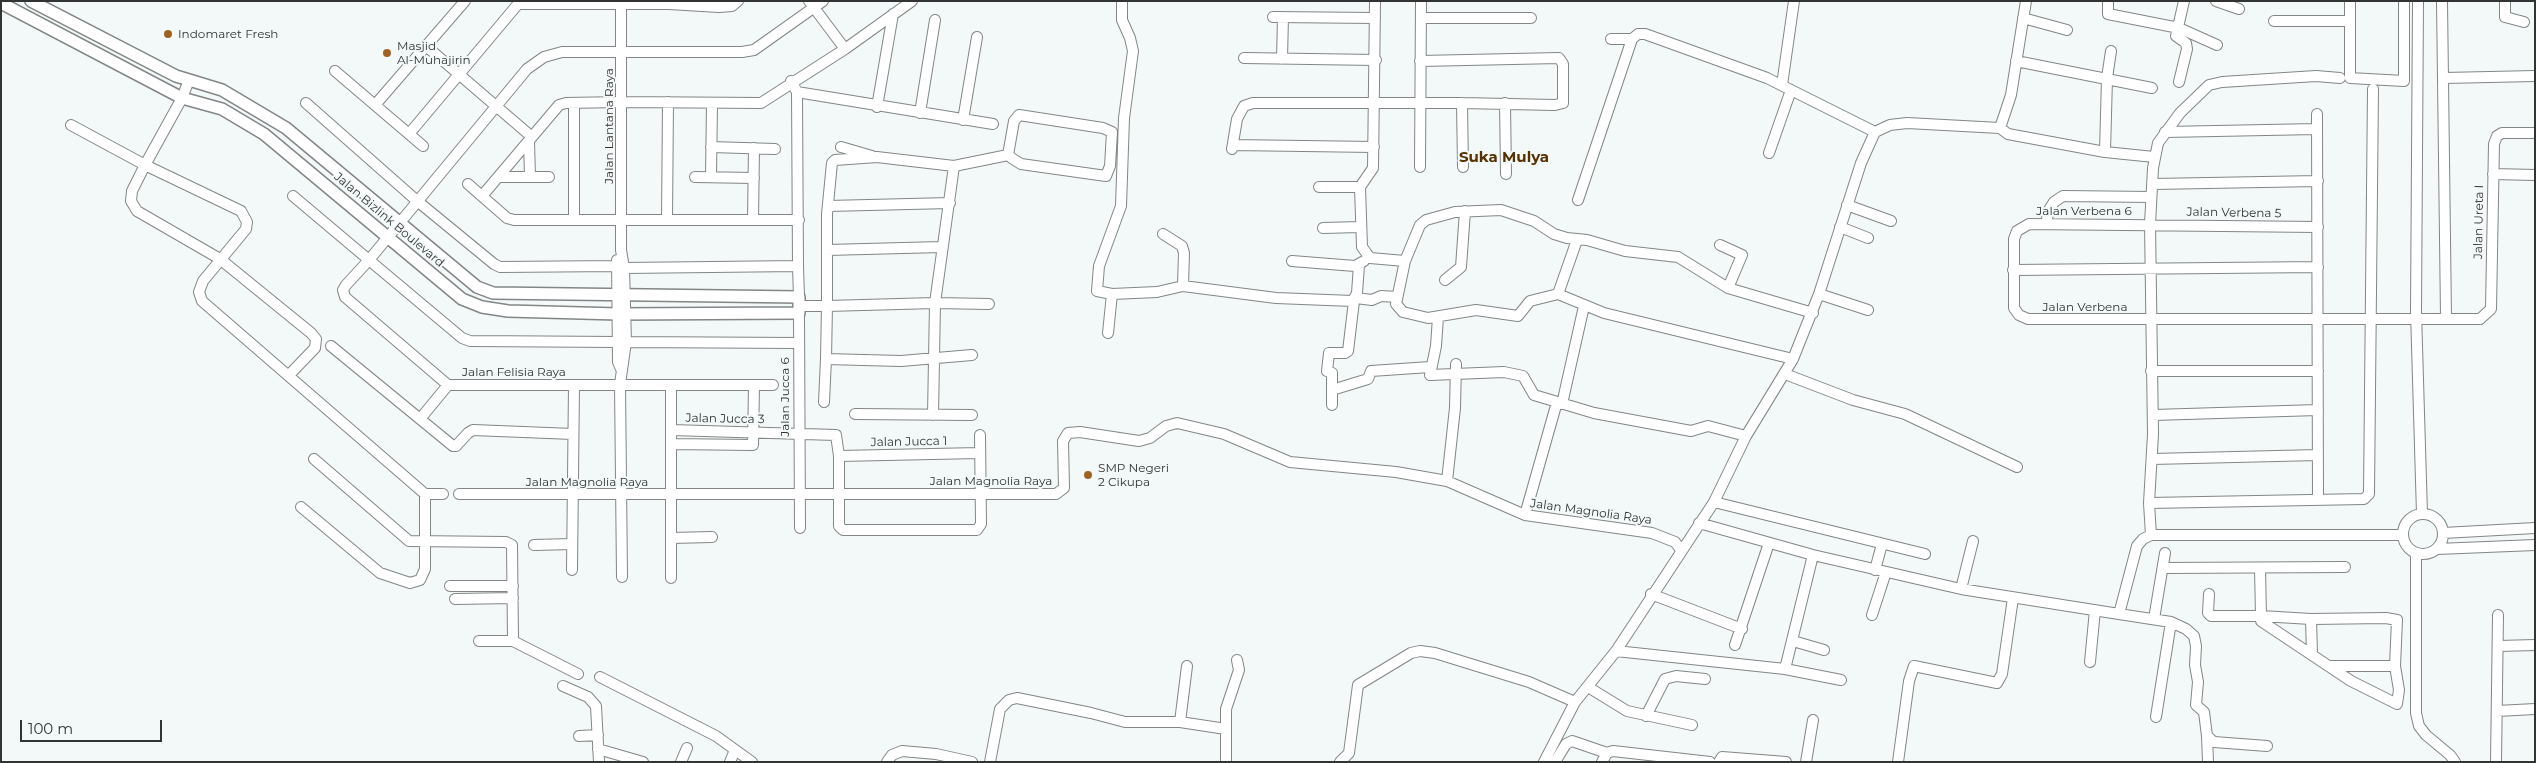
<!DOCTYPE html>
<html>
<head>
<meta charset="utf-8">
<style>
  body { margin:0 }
  #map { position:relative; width:2536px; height:763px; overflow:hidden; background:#f3f8f8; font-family:Montserrat,sans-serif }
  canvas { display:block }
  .frame { position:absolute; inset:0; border:2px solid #323333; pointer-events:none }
  .scale { position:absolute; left:20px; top:720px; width:142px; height:22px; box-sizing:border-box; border:2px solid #323333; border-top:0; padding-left:6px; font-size:15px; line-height:18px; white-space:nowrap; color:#323333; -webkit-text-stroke:4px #f3f8f8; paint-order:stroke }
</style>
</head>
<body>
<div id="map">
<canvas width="2536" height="763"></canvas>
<div class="frame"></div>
<div class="scale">100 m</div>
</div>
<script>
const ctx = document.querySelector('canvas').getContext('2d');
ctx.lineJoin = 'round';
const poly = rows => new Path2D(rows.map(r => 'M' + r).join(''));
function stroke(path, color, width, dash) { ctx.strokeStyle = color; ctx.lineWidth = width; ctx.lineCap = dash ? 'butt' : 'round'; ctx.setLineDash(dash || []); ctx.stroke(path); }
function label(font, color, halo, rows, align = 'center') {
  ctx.font = font + ' Montserrat,sans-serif'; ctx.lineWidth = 4; ctx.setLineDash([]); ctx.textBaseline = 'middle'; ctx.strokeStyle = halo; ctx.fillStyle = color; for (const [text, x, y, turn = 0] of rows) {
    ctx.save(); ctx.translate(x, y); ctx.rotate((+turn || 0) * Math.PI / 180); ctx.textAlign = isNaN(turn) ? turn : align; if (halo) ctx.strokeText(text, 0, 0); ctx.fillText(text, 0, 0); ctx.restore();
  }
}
const minor = poly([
  [621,1,621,250,624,268,626,342,620,384,622,577],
  [809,1,845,49],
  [1122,1,1122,20,1130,38,1133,51,1124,118,1121,206,1099,266,1097,291,1112,294,1157,292,1183,286,1276,298,1353,301,1357,293,1359,265],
  [1375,1,1373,168,1360,187,1362,247,1370,258,1405,261,1420,225,1426,220,1455,212,1501,210,1534,221,1554,234,1567,238,1587,240,1625,251,1678,257,1728,288,1813,313],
  [2108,1,2108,14,2179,28,2217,45],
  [2216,1,2239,9],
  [2350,1,2350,78,2404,81,2404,1],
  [2418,1,2416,312,2422,514],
  [2442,1,2446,317],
  [2505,1,2505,17,2524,22],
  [1273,17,1375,18],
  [1421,18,1531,18],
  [2023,18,2067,30],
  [2274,21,2350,21],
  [1611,39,1632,39],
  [426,46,532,137],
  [1244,58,1376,60],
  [1282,59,1283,17],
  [2016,61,2152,88],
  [335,71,423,146],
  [2340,78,2316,76,2222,82,2209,85,2180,113,2158,143,2153,168,2150,224,2153,434,2149,503,2364,499,2369,494,2373,89],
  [2444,78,2535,76],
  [189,80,182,98,145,165,132,191,131,201,137,211,220,259,311,333,316,339,315,348,289,375],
  [2179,82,2187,49,2186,43,2176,36,2184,1],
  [1782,85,1794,1],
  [797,92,993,124],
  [306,103,416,200,494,264,500,267,616,266],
  [574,103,574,220],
  [1462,103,1463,167],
  [1505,103,1506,174],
  [375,105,465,1],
  [877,107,893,14],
  [920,113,935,20],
  [2317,114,2318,499],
  [1019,115,1103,128,1112,132,1110,166,1106,176,1021,164,1013,159,1008,155,1014,121,1019,115],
  [963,120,977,37],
  [71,125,145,165,241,211,247,222,246,229,203,281,199,292,202,301,425,494,443,494],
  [2000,128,2008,134,2105,152,2154,157],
  [2165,132,2317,129],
  [409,134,518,4,669,4,719,7,732,6,738,1],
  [529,141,530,177],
  [1233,145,1374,147],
  [711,147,775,149],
  [841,147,872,156],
  [1232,149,1237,119,1244,106,1253,103,1462,103,1555,105,1563,103,1563,64,1559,58,1420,61],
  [2105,152,2107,78,2111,51],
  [1769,153,1791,90],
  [954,166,877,157,835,160,832,163,827,214,827,306,935,303,954,166,1008,155],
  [1420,167,1421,1],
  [2493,174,2535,175],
  [499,177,549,177],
  [695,177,754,178],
  [711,177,712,103],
  [468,184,507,218,514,220,799,220],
  [2153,184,2318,181],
  [1319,187,1360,187],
  [293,196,369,260,346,285,343,290,345,297,448,385,773,385],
  [482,196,559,105,566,103,621,102,761,103,845,49,912,1],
  [1578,200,1632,39,1638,34,1645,34,1767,78,1875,132],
  [1847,205,1891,221],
  [828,206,950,203],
  [667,220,668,102],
  [753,220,754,148],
  [2046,223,2049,210,2054,202,2063,196,2151,197],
  [1840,227,1868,238],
  [2318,227,2029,224,2017,231,2014,239,2014,308,2019,315,2028,319,2480,319,2491,309,2494,144,2497,136,2502,133,2535,133],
  [1323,228,1360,227],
  [1163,234,1182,246,1184,253,1183,286],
  [1720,245,1742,255,1728,288],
  [827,250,942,247],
  [617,260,618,362,621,369],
  [1292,261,1355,266,1364,261],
  [1405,261,1396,304,1403,312,1428,318,1476,310,1518,316,1530,301,1558,294,1577,240],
  [798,266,799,297],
  [624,268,798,266,797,92,791,81],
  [2013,270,2318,267],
  [1445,280,1461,267,1465,211],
  [1558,294,1604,313,1793,359],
  [1819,294,1868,310],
  [1356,298,1372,300,1381,296,1397,297],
  [799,306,827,306,826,359,901,361,972,355],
  [799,313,800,528],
  [1438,317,1436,346,1430,375,1504,372,1523,376,1534,395,1594,413,1691,431,1708,426,1746,436],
  [1108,333,1112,294],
  [618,342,470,341,462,338,369,260,527,69,544,57,562,52,742,52,754,50,823,1],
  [626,342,798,343],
  [331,346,453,446,456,446,468,433,473,430,573,434],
  [2151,371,2318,371],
  [1785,374,1853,400,1905,414,2017,467],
  [1332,390,1332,373,1327,371,1329,353,1345,353,1348,351,1354,301],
  [824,402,826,359],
  [1562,404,1584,306],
  [1332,405,1332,390,1368,379,1371,371,1430,367],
  [855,414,972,415],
  [933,415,935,303,989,304],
  [2153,415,2318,410],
  [420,419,448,385],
  [671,430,836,435,839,456,839,526,843,530,977,530,981,524,980,435],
  [671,444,753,445,754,385],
  [839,456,979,453],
  [314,459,409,541,506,542,512,545,513,641],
  [2152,459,2318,455],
  [1447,481,1455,408,1456,364],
  [459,494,1056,494,1064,488,1063,441,1068,433,1080,432,1139,441,1150,438,1166,426,1177,423,1224,434,1290,462,1396,472,1447,481,1525,515,1652,533,1675,542,1681,550],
  [1714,502,1925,554],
  [2149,503,2151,535],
  [301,507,380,573,410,583,420,580,425,569,425,494],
  '2403 534a20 20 0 1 1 40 0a20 20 0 1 1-40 0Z',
  [1525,515,1557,402],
  [1699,523,1813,555,1961,589,2119,614,2137,546,2143,539,2151,535,2402,535],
  [2443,533,2535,528],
  [671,538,712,537],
  [534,545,572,544],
  [2437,549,2535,545],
  [2416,553,2416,713,2419,726,2426,735,2450,755,2455,762],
  [2163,568,2345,567],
  [572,570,574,385],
  [1875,570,1882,544],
  [671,578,671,385],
  [450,586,513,586],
  [1961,589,1973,541],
  [1651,594,1742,629],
  [2209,594,2208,613,2211,616,2261,616,2311,619,2386,618,2397,620,2395,666,2399,690,2397,704,2351,681,2261,621,2261,616,2260,568],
  [455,599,513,598],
  [2119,614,2171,622,2186,629,2194,636,2196,646,2195,665,2198,682,2196,705,2204,712,2207,736,2214,742,2267,746],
  [1872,615,1886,572],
  [2154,619,2165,553],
  [2311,619,2312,655],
  [479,641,513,641,578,674],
  [1793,641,1824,650],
  [1735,645,1769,543],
  [2498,646,2535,645],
  [1616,651,1785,669,1841,680],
  [2090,662,2095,610],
  [2330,666,2395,666],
  [1785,669,1813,555],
  [600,677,716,736,752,762],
  [563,686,588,697,596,706,599,762],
  [1588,687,1627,711,1692,725],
  [2497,711,2535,709],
  [1646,716,1665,679,1676,676,1705,679],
  [2156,717,2171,622],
  [1180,722,1187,666],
  [579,736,598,735],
  [2207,736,2208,762],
  [598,749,643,762],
  [681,762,687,748],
  [730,762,735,750],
  [887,762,892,755,902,751,936,754,972,762],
  [990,762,1000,709,1009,700,1017,698,1091,713,1125,722,1180,722,1226,729],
  [1226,762,1226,709,1239,670,1237,660],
  [1340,762,1349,753,1358,685,1411,653,1420,651,1435,653,1529,682,1575,702],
  [1544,762,1575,702,1616,651,1714,502,1746,436,1793,359,1819,294,1861,163,1875,132,1890,125,1907,123,2000,128,2011,95,2026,1],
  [1555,762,1566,744,1572,741,1607,753],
  [1602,762,1607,753,1613,751,1710,762],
  [1719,762,1722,757,1786,762],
  [1806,762,1813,720],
  [1898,762,1909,681,1914,666,1997,683,2002,674,2013,598],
  [2496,762,2498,615]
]);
const tertiary = poly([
  [1,3,182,98,222,109,264,134,462,299,482,307,508,311,618,314,799,313,799,297,493,293,477,287,286,128,222,90,176,76,31,1]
]);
const markers = [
  [168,34,5,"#9e6323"],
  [387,53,5,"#9e6323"],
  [1088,475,5,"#9e6323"]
];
const poiNames = [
  ["Indomaret Fresh",178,34],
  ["Masjid",397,46],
  ["Al-Muhajirin",397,60],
  ["SMP Negeri",1098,468],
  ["2 Cikupa",1098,482]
];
const streetNames = [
  ["Jalan Lantana Raya",609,126,-90],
  ["Jalan Verbena 6",2084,211],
  ["Jalan Verbena 5",2234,213,1],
  ["Jalan Bizlink Boulevard",389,220,40],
  ["Jalan Ureta I",2479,222,-89],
  ["Jalan Verbena",2085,307],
  ["Jalan Felisia Raya",514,372],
  ["Jalan Jucca 6",785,397,-90],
  ["Jalan Jucca 3",725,419,1],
  ["Jalan Jucca 1",909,442,-1],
  ["Jalan Magnolia Raya",991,481],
  ["Jalan Magnolia Raya",587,482],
  ["Jalan Magnolia Raya",1591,512,8]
];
const quarterNames = [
  ["Suka Mulya",1504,158]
];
stroke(minor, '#828686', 12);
stroke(tertiary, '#828686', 14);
stroke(minor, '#fff', 10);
stroke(tertiary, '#fff', 11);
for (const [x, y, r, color] of markers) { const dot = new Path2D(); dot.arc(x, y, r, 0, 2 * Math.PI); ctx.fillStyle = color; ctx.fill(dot); stroke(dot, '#f3f8f8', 2); }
label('12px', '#323333', '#f3f8f8', poiNames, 'left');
label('12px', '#323333', '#f3f8f8', streetNames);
label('bold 15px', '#583101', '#f3f8f8', quarterNames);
</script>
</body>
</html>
